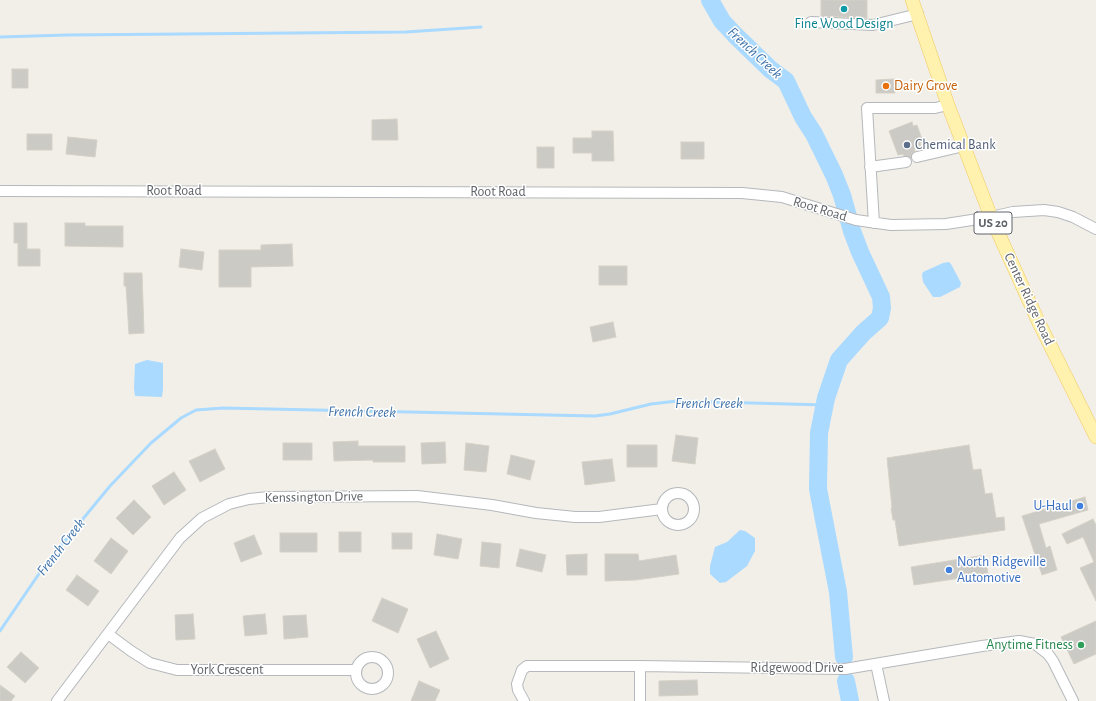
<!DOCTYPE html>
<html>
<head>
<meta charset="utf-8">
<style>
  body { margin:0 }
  canvas { display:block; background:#f1efe8 }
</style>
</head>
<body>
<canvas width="1096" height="701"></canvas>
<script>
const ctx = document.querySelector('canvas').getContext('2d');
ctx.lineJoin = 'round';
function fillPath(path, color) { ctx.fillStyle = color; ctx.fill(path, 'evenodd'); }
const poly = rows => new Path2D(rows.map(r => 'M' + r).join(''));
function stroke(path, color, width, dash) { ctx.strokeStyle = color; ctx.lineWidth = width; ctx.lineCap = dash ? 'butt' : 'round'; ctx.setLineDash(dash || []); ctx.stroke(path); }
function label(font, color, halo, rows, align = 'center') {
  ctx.font = font + ' "Alegreya Sans",sans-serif'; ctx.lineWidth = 3; ctx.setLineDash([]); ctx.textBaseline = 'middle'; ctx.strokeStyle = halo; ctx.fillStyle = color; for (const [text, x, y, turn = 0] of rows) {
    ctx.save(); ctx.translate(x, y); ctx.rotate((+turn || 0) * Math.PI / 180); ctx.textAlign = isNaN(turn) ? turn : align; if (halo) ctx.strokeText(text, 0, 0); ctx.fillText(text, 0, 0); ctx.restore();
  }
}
const water = poly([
  [949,262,951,264,961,283,960,287,940,297,933,297,923,282,922,275,923,272,943,263],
  [147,360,163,363,163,389,162,397,135,396,134,388,135,364],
  [740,530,745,531,755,538,755,551,747,566,726,582,720,583,710,574,710,566,715,547,727,542]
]);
const stream = poly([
  [0,37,67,35,406,32,481,27],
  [0,631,45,565,110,486,151,443,181,418,196,410,223,408,595,416,610,414,651,404,677,401,825,405]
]);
const river = poly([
  [710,0,722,21,735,35,770,69,786,81,803,117,814,134,834,175,842,195,852,231,860,252,881,297,882,308,880,318,863,333,839,360,826,398,819,433,818,489,838,592,844,657],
  [846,681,850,701]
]);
const building = poly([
  [821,0,867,0,867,18,821,16,821,0],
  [12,69,28,69,28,88,12,88,12,69],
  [895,79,895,93,876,93,876,80,895,79],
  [397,119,398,140,372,140,372,120,397,119],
  [912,122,913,126,917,125,923,142,920,143,921,147,914,149,915,151,912,153,911,158,904,156,903,154,898,155,889,131,912,122],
  [592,131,613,131,614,161,592,161,592,153,573,153,573,138,592,138,592,131],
  [27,134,52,134,52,150,27,150,27,134],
  [68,137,97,140,95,157,66,154,68,137],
  [681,142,704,142,704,159,681,159,681,142],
  [537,147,554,147,554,168,537,168,537,147],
  [14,223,27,223,27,249,40,249,40,266,18,266,18,243,14,243,14,223],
  [65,223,85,223,85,226,123,226,123,247,65,246,65,223],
  [292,244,293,266,251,267,251,287,219,287,219,250,261,250,261,245,292,244],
  [181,249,204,252,202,270,179,267,181,249],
  [599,266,627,266,627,285,599,285,599,266],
  [124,273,142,273,144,333,129,334,126,286,124,286,124,273],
  [613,322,616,337,593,342,590,327,613,322],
  [676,435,698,438,695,464,672,461,676,435],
  [358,441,358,446,405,446,405,462,373,462,373,460,334,461,333,442,358,441],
  [445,442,446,463,422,464,421,443,445,442],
  [283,443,312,443,312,460,283,460,283,443],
  [466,443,489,446,486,472,464,470,466,443],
  [627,445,657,445,657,467,627,467,627,445],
  [969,445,973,470,981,469,985,494,992,493,996,518,1004,517,1005,530,899,546,895,520,893,520,891,508,892,508,887,458,969,445],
  [215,449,225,469,200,482,189,461,215,449],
  [511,455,535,461,530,480,507,474,511,455],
  [612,459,615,481,585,485,582,462,612,459],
  [174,472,186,490,164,505,152,486,174,472],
  [1085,497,1088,510,1039,524,1046,548,1050,546,1057,570,1042,575,1022,516,1085,497],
  [134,500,151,517,133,535,116,518,134,500],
  [1093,519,1096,525,1096,601,1080,568,1094,562,1083,537,1067,544,1062,534,1093,519],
  [339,532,361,532,361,552,339,552,339,532],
  [280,533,317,533,317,552,280,552,280,533],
  [392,533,412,533,412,549,392,549,392,533],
  [437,534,462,539,458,559,434,555,437,534],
  [254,535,262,554,241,562,234,543,254,535],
  [111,538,128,551,111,574,94,561,111,538],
  [482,542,501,544,499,568,480,566,482,542],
  [520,549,546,555,542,572,516,566,520,549],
  [587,554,587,575,567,575,566,555,587,554],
  [605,554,638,554,639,561,676,555,679,574,636,580,605,581,605,554],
  [985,555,988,574,914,585,911,567,985,555],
  [77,575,99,591,88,606,66,590,77,575],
  [382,598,408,609,398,633,372,621,382,598],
  [193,614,195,639,176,640,175,615,193,614],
  [265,614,267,634,245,636,243,616,265,614],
  [306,615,308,637,284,639,283,616,306,615],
  [1096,621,1096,654,1074,664,1061,637,1096,621],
  [436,631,449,659,430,668,417,639,436,631],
  [21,652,39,668,25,683,7,667,21,652],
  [697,680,698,695,659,696,659,681,697,680],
  [419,681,440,690,435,701,411,701,419,681],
  [0,685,15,696,11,701,0,701,0,685]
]);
const minor = poly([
  [811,22,873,25,918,14],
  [917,157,964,146],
  [870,167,906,162],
  [0,191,742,193,782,197,856,220,891,225,946,224,991,217,1013,212,1044,210,1058,212,1073,217,1096,229],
  [874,223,867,108,935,108,948,105],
  '662 509a16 16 0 1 1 32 0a16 16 0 1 1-32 0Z',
  [108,634,131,651,150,663,177,670,356,670],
  '356 673a16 16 0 1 1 32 0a16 16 0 1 1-32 0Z',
  [876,664,884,701],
  [57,701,180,538,202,518,229,504,249,499,269,497,417,496,492,505,536,513,575,517,599,517,662,509],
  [524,701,518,690,517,684,522,670,527,666,640,666,845,669,982,646,1019,641,1035,644,1048,654,1053,661,1073,701],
  [640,701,640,666]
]);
const major = poly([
  [912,0,948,105,991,217,1039,323,1096,437]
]);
const markers = [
  [844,9,4,"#0f9aa8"],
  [886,86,4,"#e8710a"],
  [907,145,4,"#5c6f8a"],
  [1080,506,4,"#3f7fe0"],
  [949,570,4,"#3f7fe0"],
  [1081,645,4,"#2e9e5b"]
];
const shields = [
  [993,223,38]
];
const shieldNames = [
  ["US 20",993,223]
];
const cultureNames = [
  ["Fine Wood Design",844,24]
];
const foodNames = [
  ["Dairy Grove",894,86]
];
const serviceNames = [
  ["Chemical Bank",915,145]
];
const streetNames = [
  ["Root Road",174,191],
  ["Root Road",498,192],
  ["Root Road",820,209,17],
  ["Center Ridge Road",1029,299,65],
  ["Kenssington Drive",314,497,-1],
  ["Ridgewood Drive",797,668],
  ["York Crescent",227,670]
];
const shopNames = [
  ["U-Haul",1072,506],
  ["North Ridgeville",957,562,"left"],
  ["Automotive",957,578,"left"]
];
const leisureNames = [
  ["Anytime Fitness",1073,645]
];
const waterNames = [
  ["French Creek",755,53,43],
  ["French Creek",709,403],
  ["French Creek",362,412,1],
  ["French Creek",61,547,-52]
];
fillPath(water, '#aadaff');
stroke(stream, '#aadaff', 3);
stroke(river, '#aadaff', 18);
fillPath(building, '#cccac5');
stroke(building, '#d6d1c6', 1);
stroke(minor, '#b5b8bc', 12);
stroke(major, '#f2c960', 14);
stroke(minor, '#fff', 10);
stroke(major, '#fff2af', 13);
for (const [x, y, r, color] of markers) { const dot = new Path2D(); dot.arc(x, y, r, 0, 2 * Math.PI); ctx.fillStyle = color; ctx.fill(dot); stroke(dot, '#fff', 1.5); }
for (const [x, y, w] of shields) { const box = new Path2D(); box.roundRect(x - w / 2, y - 11, w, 22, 3); ctx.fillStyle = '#fff'; ctx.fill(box); stroke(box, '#5f6368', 1); }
label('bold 13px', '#5f6368', null, shieldNames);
label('14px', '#0d838f', '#fff', cultureNames);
label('14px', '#c56008', '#fff', foodNames, 'left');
label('14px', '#4e5e75', '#fff', serviceNames, 'left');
label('14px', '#5f6368', '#fff', streetNames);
label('14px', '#366cbe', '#fff', shopNames, 'right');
label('14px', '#27864d', '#fff', leisureNames, 'right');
label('italic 15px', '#4174aa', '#fff', waterNames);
</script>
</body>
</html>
